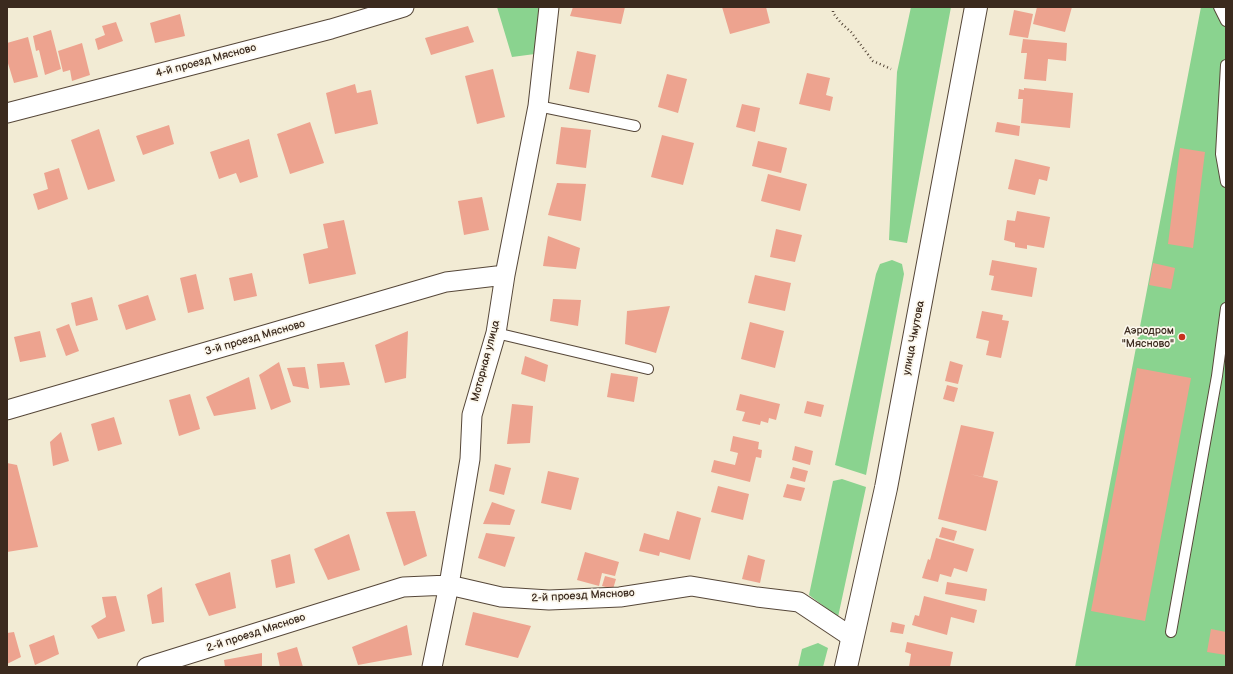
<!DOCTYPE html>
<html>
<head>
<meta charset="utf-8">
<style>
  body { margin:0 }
  #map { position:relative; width:1233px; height:674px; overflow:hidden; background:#f2ebd4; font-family:"Balsamiq Sans",sans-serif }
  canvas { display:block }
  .frame { position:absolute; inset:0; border:8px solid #3b2a1e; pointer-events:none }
</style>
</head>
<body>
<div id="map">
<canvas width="1233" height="674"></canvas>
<div class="frame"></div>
</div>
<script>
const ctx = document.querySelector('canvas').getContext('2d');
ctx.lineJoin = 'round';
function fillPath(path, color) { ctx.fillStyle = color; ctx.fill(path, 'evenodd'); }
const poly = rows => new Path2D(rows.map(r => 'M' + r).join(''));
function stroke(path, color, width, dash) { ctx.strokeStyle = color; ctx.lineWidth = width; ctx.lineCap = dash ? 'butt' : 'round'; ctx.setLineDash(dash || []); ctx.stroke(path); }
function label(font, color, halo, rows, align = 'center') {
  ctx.font = font + ' "Balsamiq Sans",sans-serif'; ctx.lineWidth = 3.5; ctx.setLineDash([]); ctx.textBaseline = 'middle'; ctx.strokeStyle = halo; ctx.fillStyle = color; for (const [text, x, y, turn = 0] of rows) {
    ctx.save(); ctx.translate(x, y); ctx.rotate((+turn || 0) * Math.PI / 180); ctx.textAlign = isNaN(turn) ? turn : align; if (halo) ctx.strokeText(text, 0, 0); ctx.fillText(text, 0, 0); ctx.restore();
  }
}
const green = poly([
  [497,7,544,7,535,54,512,57],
  [911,7,951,7,907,243,889,240,897,72],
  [1201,7,1226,7,1226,667,1075,667],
  [892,260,902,264,904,274,866,475,835,465,876,274,880,264],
  [842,479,866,487,838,617,809,595,833,481],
  [818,643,828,648,823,667,798,667,802,649]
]);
const building = poly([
  [573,7,625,7,621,24,570,16],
  [722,7,766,7,770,23,730,34],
  [1037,7,1072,7,1065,32,1033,24],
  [1014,10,1033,14,1028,38,1009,35],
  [180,14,185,36,155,43,150,23],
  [116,22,123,41,98,50,95,39,105,35,102,26],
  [468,26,474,42,431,55,425,38],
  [51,30,61,69,45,75,39,50,36,51,33,36],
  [28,37,38,77,14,83,7,60,7,43],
  [1023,39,1067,43,1066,61,1048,59,1046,81,1024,79,1027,53,1021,53],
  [82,43,90,75,72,81,70,70,63,72,58,51],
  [577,51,596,55,589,93,569,89],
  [493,69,505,117,477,124,465,76],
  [807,73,830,78,826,95,833,97,830,111,799,104],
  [667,74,687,79,678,113,658,107],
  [355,84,357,93,371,90,378,124,335,134,326,93],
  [1024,88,1073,93,1070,128,1021,123,1023,99,1018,99,1019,89,1024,90],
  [742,104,760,108,755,132,736,127],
  [310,122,324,163,290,174,277,134],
  [997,122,1020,126,1019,136,995,132],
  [169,125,174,144,143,155,136,136],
  [561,127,591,130,586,168,556,164],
  [99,129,115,181,88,190,71,140],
  [662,135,694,143,683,185,651,177],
  [249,139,258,177,240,183,236,173,219,179,210,152],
  [758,141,787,148,781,173,752,166],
  [1180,148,1205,152,1193,248,1168,244],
  [1015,159,1050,167,1047,181,1039,179,1035,195,1008,189],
  [59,168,68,199,38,210,33,194,48,189,44,173],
  [768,174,807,184,800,211,761,201],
  [557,183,586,184,581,221,548,215],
  [482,197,489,230,464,235,458,201],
  [1017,211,1050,217,1044,248,1027,245,1027,249,1015,247,1015,243,1004,240,1007,220,1015,221],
  [344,220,356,274,309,284,303,254,328,248,323,224],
  [776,229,802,235,795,262,770,257],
  [548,236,580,248,576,269,543,266],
  [992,260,1037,268,1032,297,991,290,994,276,989,275],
  [1153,263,1175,268,1171,289,1149,285],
  [252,273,257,296,234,301,229,278],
  [196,274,204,309,188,313,180,278],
  [755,275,791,283,785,311,748,303],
  [148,295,156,320,126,330,118,305],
  [92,297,98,320,76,326,71,303],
  [553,299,581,300,578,326,550,321],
  [670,306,656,353,625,344,627,311],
  [982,311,1003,315,1002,320,1009,321,1001,358,986,355,989,341,976,338],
  [750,322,784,331,775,368,741,359],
  [69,324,79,351,66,356,56,329],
  [40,331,46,357,20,362,14,337],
  [408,331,406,378,385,383,375,345],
  [525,356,548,365,545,382,521,374],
  [950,361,963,365,958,384,945,381],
  [279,362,291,402,271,410,259,375],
  [344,362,350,385,320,388,317,364],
  [305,367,309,389,293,386,287,368],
  [1137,368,1191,378,1145,621,1091,611],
  [611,373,638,377,634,402,607,397],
  [249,377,256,409,214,416,206,397],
  [947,385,958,388,954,402,943,399],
  [190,394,200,429,179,436,169,400],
  [740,394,780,404,776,420,769,418,768,423,761,421,760,425,742,421,745,412,736,410],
  [807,401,824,405,821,417,804,413],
  [512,404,533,406,530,443,507,444],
  [114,417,122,444,98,451,91,424],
  [961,425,994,432,983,477,970,474,998,481,986,531,938,519],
  [61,432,69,461,53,466,50,442],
  [733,436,759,442,758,449,762,450,761,458,756,457,750,482,711,472,714,460,735,465,738,453,730,451],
  [795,446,813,451,810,465,792,460],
  [7,463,17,465,38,547,7,552],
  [495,464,511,468,504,495,489,491],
  [793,467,808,471,805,482,790,478],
  [548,471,579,478,571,510,541,503],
  [787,484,805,488,801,501,783,497],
  [718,486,749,494,743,520,711,512],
  [492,502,515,510,510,525,483,524],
  [415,511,427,556,404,566,386,512],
  [677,511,701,518,690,560,660,552,659,556,639,551,644,533,669,540],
  [942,527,957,531,954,541,939,537],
  [486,533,515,537,505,567,478,558],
  [349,534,360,570,328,580,314,549],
  [936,538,974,549,967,572,954,568,951,577,940,574,938,582,922,578,928,559,930,560],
  [585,552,619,562,615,576,602,573,599,586,577,580],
  [290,554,295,583,276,588,271,560],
  [748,555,765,560,760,583,742,579],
  [230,572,236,608,209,616,195,584],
  [605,576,616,579,613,589,602,586],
  [947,582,987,589,985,601,945,594],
  [162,587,164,622,152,624,147,595],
  [116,596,125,631,98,639,91,626,106,617,102,597],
  [924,596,977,610,974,623,951,617,947,635,912,625,915,615,919,616],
  [473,612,531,626,518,658,465,645],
  [892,622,905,625,903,634,890,632],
  [407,625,412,655,358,665,352,647],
  [1211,629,1226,632,1226,655,1207,652],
  [14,632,21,657,7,664,7,633],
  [54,635,59,654,35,665,29,645],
  [907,642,953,652,950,667,909,667,911,654,905,652],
  [297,647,303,667,280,667,277,653],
  [262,653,262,667,225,667,224,660]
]);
const path = poly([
  [833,7,833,13,841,23,851,32,873,61,891,69]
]);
const lane = poly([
  [1219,7,1226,21],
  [1226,65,1221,154,1226,182],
  [538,106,635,126],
  [496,333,648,369],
  [1171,632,1217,376,1226,308]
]);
const street = poly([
  [7,113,331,29,404,7],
  [7,410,446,282,505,275],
  [147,667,403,587,449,585,501,597,549,600,620,597,691,586,757,597,799,602,853,638],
  [432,667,449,585,470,459,472,415,496,333,505,275,538,106,549,7]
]);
const secondary = poly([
  [846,667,886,488,976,7]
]);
const markers = [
  [1182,337,4,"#c8321e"]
];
const streetNames = [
  ["4-й проезд Мясново",206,61,-15],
  ["3-й проезд Мясново",255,338,-16],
  ["улица Чмутова",914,338,-79],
  ["Моторная улица",486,361,-75],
  ["2-й проезд Мясново",583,596,-3],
  ["2-й проезд Мясново",256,633,-18]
];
const poiNames = [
  ["Аэродром",1174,331],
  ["\"Мясново\"",1174,344]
];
fillPath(green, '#8ad38f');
fillPath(building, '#eda38f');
stroke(lane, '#564739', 12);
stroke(street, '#564739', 21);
stroke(secondary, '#564739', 24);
stroke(path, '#564739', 2.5, [1, 3]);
stroke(lane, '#fff', 10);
stroke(street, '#fff', 19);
stroke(secondary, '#fff', 22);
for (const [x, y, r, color] of markers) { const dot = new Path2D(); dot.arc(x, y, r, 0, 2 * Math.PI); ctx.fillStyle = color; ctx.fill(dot); stroke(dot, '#fbf7ec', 1.5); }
label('11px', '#3b2a1e', '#fbf7ec', streetNames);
label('11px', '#3b2a1e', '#fbf7ec', poiNames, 'right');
</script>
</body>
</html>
